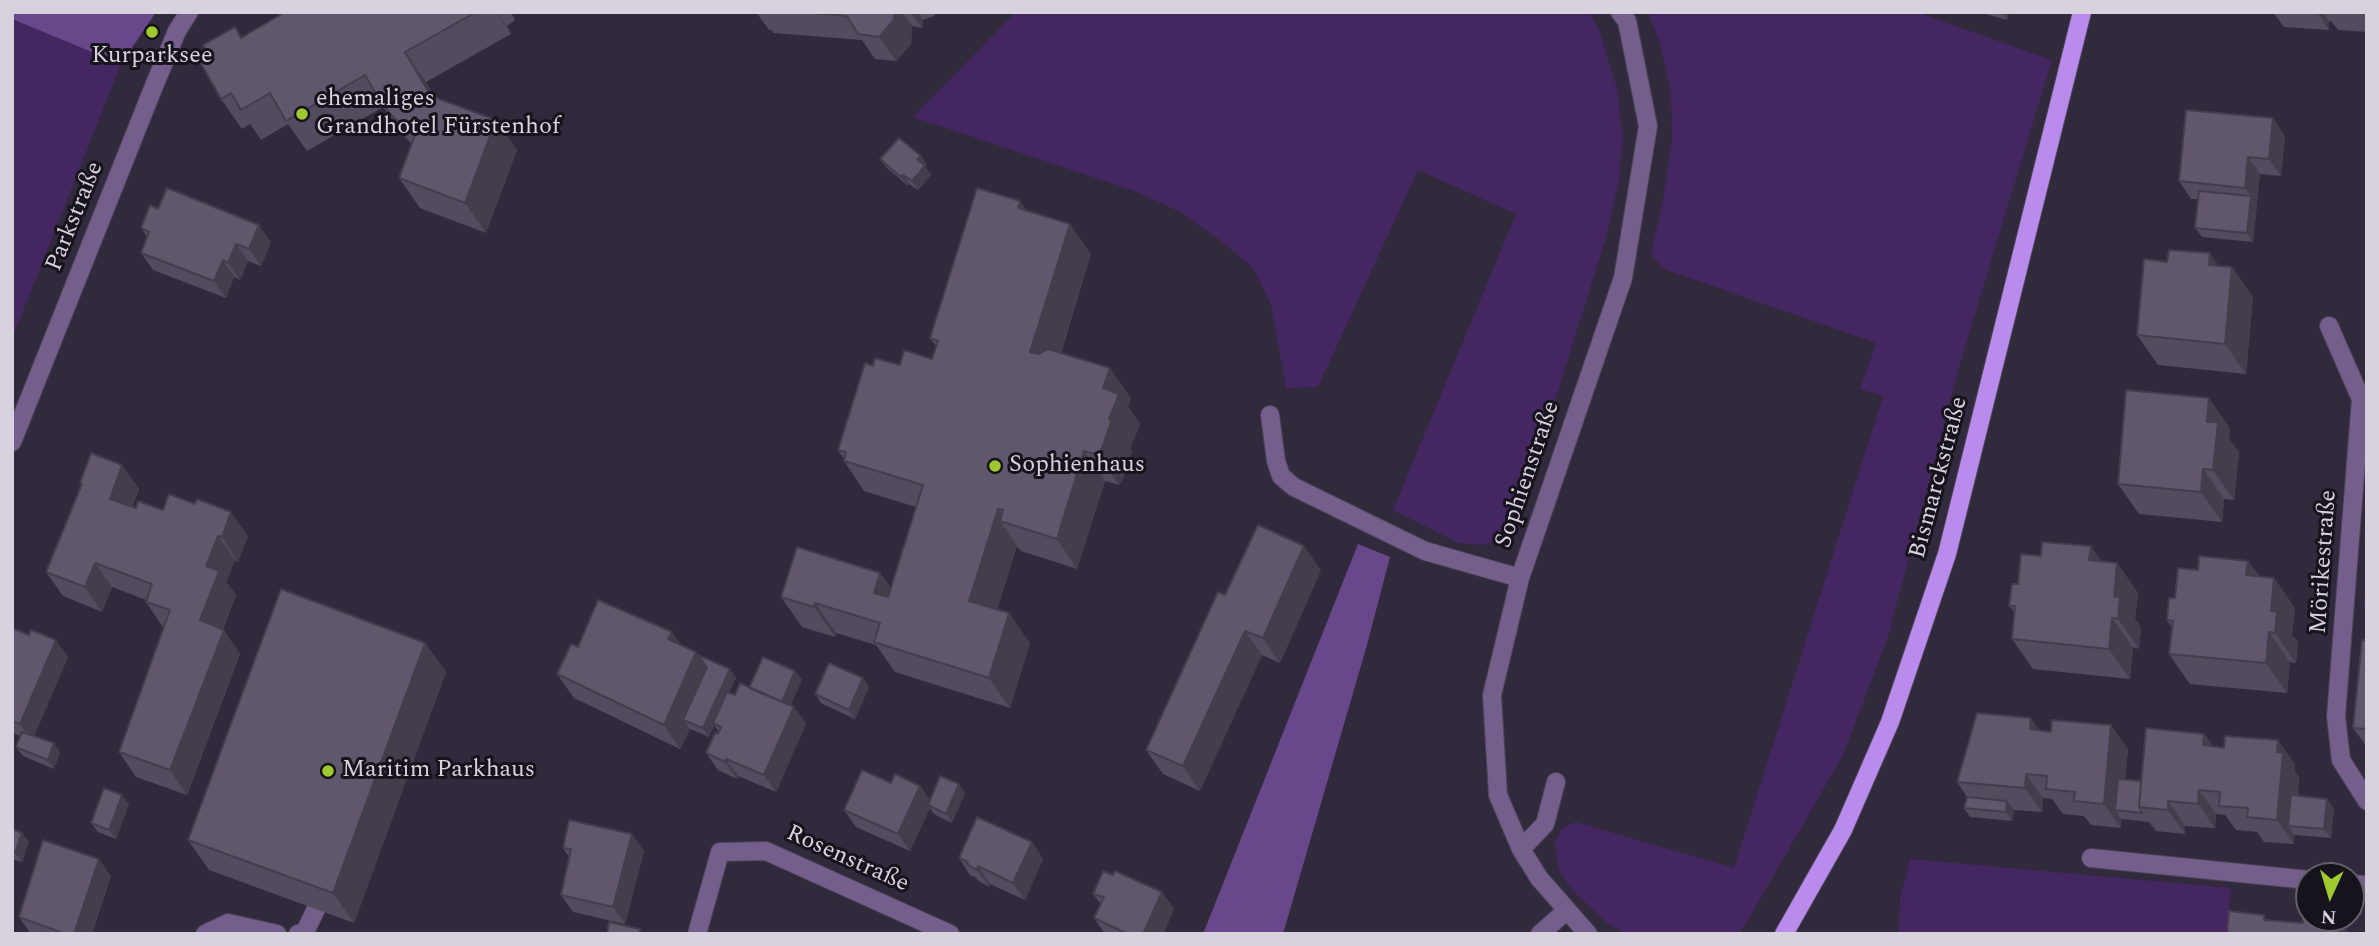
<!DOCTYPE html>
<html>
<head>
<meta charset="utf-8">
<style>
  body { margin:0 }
  #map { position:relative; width:2379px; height:946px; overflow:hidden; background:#31293c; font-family:Spectral,serif }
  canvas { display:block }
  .frame { position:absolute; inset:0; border:14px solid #d7d2de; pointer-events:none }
  .north { position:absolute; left:2295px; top:862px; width:70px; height:70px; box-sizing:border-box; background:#17131c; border:2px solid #645f6a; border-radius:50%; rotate:184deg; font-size:19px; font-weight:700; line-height:28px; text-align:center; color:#d7d2de }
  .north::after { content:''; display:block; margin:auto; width:24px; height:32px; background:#9eca2f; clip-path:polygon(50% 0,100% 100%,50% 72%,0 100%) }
</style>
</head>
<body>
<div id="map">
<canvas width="2379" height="946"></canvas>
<div class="frame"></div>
<div class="north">N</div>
</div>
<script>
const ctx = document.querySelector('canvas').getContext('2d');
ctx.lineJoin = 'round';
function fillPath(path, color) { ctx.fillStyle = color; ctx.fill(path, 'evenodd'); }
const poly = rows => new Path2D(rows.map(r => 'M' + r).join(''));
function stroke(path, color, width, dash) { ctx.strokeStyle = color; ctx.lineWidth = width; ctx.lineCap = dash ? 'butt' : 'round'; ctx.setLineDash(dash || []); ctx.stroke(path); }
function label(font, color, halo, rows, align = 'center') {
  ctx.font = font + ' Spectral,serif'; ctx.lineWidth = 6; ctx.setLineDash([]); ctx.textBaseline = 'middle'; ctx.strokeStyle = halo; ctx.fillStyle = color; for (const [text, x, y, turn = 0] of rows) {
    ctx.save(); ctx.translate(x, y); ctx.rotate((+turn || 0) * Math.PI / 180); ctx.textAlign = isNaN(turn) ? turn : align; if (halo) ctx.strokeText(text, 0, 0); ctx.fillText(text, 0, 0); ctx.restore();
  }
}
const green = poly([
  [12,12,156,12,121,64,12,339],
  [1016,12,1589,12,1599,30,1617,88,1623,136,1619,181,1606,238,1515,528,1501,540,1482,545,1459,543,1393,510,1516,214,1418,170,1318,387,1286,388,1271,305,1254,269,1225,244,1182,213,1137,192,913,117],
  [1648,12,1916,12,2052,60,1959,367,1888,637,1843,755,1740,934,1625,934,1607,923,1573,891,1561,874,1556,858,1555,842,1563,827,1576,822,1734,868,1883,396,1860,389,1876,343,1664,269,1651,254,1663,200,1672,139,1671,94,1660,43],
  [1910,859,2231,888,2227,934,1898,934,1900,899]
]);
const forest = poly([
  [12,12,156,12,121,64,12,19],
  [1358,544,1390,557,1367,645,1283,934,1203,934]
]);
const minor = poly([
  [2329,326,2361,399,2336,716,2341,760,2367,801],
  [1270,415,1276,461,1281,476,1294,487,1425,551,1520,578],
  [12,442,154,86,177,31,189,12],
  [1521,849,1545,824,1556,782],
  [2091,858,2309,880],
  [2351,884,2367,885],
  [205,934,228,923,277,934],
  [298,934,305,932,316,909],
  [697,934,720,852,766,851,950,934],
  [1540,934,1566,911],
  [1588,934,1539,878,1521,849,1498,795,1492,695,1520,578,1623,278,1648,126,1627,21,1620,12]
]);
const major = poly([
  [1784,934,1843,830,1890,722,1947,554,2082,12]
]);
const wall = poly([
  [285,12,511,12,515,20,507,26,511,34,426,82,435,97,496,120,517,150,486,233,420,208,399,178,412,145,402,133,383,107,307,151,288,124,261,140,250,124,242,129,221,99,243,37],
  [756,12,937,12,934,16,923,20,922,28,912,26,911,44,896,61,875,59,862,40,773,33,772,30,769,30],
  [1979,12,2009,12,2007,20],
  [2273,12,2367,12,2367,32,2338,30,2331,21,2329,21,2329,30,2284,27],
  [2285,136,2281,176,2260,174,2253,242,2202,237,2195,228,2198,199,2191,199,2179,181],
  [921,156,927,165,925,166,931,175,918,190,909,184,908,186,887,168,880,159],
  [1020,201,1026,211,1091,254,1061,353,1131,398,1128,407,1140,424,1130,449,1132,452,1122,481,1119,485,1105,481,1077,569,1021,551,1017,546,997,610,1030,643,1010,708,895,672,876,645,836,633,835,637,802,627,781,597,880,573,891,588,916,507,864,491,844,461,844,459,838,450,873,366,900,365,932,359,936,346,930,338],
  [158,209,271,242,261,266,248,261,240,280,234,277,226,298,153,270,141,253,147,237,141,228],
  [2219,266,2232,267,2253,297,2246,374,2158,365,2137,335],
  [2230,428,2229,439,2239,452,2234,500,2224,499,2222,522,2139,514,2118,484],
  [122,465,139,489,132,507,248,536,238,562,235,560,226,582,236,595,223,630,240,654,187,795,136,777,119,752,164,626,162,626,146,602,146,600,112,587,102,612,63,596,46,572,81,485,80,483],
  [2101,561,2117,563,2138,593,2135,619,2141,627,2139,649,2133,647,2130,679,2033,669,2012,639,2015,613,2009,606,2018,584],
  [2248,561,2259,576,2274,578,2295,608,2292,635,2298,642,2296,663,2290,662,2287,693,2190,684,2169,654,2172,628,2167,620,2175,598,2198,570],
  [1321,570,1280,663,1262,655,1200,791,1163,774,1146,750,1225,595],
  [12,628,68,657,34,736,60,752,54,769,23,756,16,747,21,736,12,733],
  [2367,640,2367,747,2353,728],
  [425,643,446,672,354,923,209,870,188,840],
  [681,644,698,655,730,669,736,678,729,692,735,695,749,687,802,680,790,706,794,707,806,724,776,792,738,776,737,779,718,770,706,753,719,732,714,725,709,737,690,729,680,749,574,698,557,674,578,647],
  [863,678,869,687,855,719,821,703,815,694],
  [2040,730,2128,749,2125,780,2141,781,2204,734,2213,746,2295,764,2294,770,2299,777,2298,796,2334,808,2331,838,2294,835,2294,844,2264,842,2257,832,2236,830,2225,815,2216,814,2215,828,2185,826,2185,834,2156,831,2149,822,2121,819,2121,828,2091,825,2084,816,2063,814,2052,799,2043,798,2042,812,2014,810,2012,821,1970,817,1964,808,1967,797,1957,782],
  [891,783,920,786,930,800,965,793,952,823,934,814,930,808,910,851,856,827,844,810],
  [129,804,116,839,98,832,91,823],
  [12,829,29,842,22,862,12,859],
  [1032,842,1043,859,1025,900,990,884,989,887,979,881,975,877,970,875,959,858],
  [563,848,644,851,625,924,573,912,561,895,569,857],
  [111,876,92,934,31,934,19,917],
  [1162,892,1174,909,1163,934,1105,934,1094,918,1101,904,1093,894]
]);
const shadedWall = poly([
  [496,12,507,26,511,34],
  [894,12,902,12,912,26,911,44,896,61,879,37],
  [911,12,918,12,923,20,922,28],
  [2001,12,2009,12,2007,20],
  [2317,12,2323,12,2329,21,2329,30],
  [405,52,426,82,452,125,431,96],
  [2273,118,2285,136,2281,176,2269,159],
  [496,120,517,150,486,233,465,203],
  [921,156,927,165,925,166,931,175,918,190,912,181,917,159],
  [2248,157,2260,174,2253,242,2247,233,2251,196,2245,188],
  [903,175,909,184,908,186,901,177],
  [1020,201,1041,231,1018,208],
  [1070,224,1091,254,1051,382,1030,352],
  [259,225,271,242,261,266,249,249],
  [236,244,248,261,240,280,228,263],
  [2210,253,2231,283,2232,267,2253,297,2246,374,2225,344,2209,265],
  [223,260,234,277,226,298,214,281],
  [1110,368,1131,398,1128,407,1140,424,1130,449,1132,452,1122,481,1119,485,1098,455,1109,419,1103,388],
  [2209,398,2230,428,2229,439,2239,452,2234,500,2213,470,2207,422],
  [1084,451,1105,481,1077,569,1057,539],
  [122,465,139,489,127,523,110,499],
  [2203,469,2224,499,2222,522,2201,492],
  [998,509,1009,524,1000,521,1017,546,990,631,969,601],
  [231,512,248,536,238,562,222,537],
  [218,536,235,560,226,582,236,595,217,645,200,620,206,566],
  [1304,546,1321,570,1280,663,1263,638],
  [2091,546,2112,576,2089,560],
  [2248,561,2269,591,2246,575],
  [95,563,112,587,102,612,85,587],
  [2117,563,2138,593,2135,619,2141,627,2139,649,2118,619,2114,597],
  [880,573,901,603,874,593],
  [2274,578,2295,608,2292,635,2298,642,2296,663,2275,633,2271,611],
  [815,603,836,633,835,637,814,607],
  [1009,613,1030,643,1010,708,989,678],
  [2112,618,2133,647,2130,679,2109,649],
  [224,630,240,654,187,795,170,770],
  [1245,631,1262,655,1200,791,1183,766],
  [672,632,689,656,668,639],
  [2269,632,2290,662,2287,693,2266,663],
  [56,640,68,657,32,741,20,724],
  [425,643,446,672,354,923,333,893],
  [696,652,713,676,683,720,690,729,680,749,664,725],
  [730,669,736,678,715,724,713,723,714,725,709,737,703,728],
  [795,671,802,680,786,715,780,706],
  [863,678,869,687,855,719,849,710],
  [794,707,806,724,776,792,764,775],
  [2031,718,2048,742,2030,729],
  [2111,725,2128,749,2122,811,2115,810,2121,819,2121,828,2104,804],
  [2204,734,2221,758,2203,745],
  [2278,740,2295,764,2294,770,2299,777,2295,827,2288,826,2294,835,2294,844,2277,820],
  [54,743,60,752,54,769,48,760],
  [726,759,738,776,737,779,725,762],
  [2026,774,2043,798,2042,812,2025,788],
  [959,784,965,793,952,823,946,814],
  [920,786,932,803,928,805,930,808,910,851,898,834],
  [2199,790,2216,814,2215,828,2198,804],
  [122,795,129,804,116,839,109,830],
  [2327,799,2334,808,2331,838,2324,829],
  [2007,801,2014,810,2012,821,2006,812],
  [2168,801,2185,826,2185,834,2168,810],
  [22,833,29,842,22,862,15,853],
  [632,834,644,851,625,924,613,907],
  [1032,842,1043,859,1025,900,1013,883],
  [99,859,111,876,92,934,74,934],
  [978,866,990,884,989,887,977,870],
  [1162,892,1174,909,1163,934,1143,934],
  [2340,921,2350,934,2339,934]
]);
const building = poly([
  [285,12,476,12,405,52,431,96,496,120,465,203,399,178,416,132,394,118,381,103,365,75,286,121,270,93,241,110,231,93,221,99,200,62,210,57,203,45,235,27,241,38,285,12],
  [803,12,894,12,894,20,879,37,858,34,847,16,803,12],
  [2186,110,2273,118,2269,159,2248,157,2245,188,2179,181,2186,110],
  [899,138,921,156,917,159,925,166,912,181,903,175,901,177,880,159,899,138],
  [167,188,259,225,249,249,236,244,228,263,223,260,214,281,141,253,149,232,141,228,150,205,158,209,167,188],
  [977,188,1020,201,1018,208,1070,224,1030,352,1038,354,1048,349,1110,368,1103,388,1119,394,1109,419,1111,422,1101,451,1098,455,1084,451,1057,539,1000,521,1003,510,998,509,969,601,1009,613,989,678,874,642,880,623,815,603,814,607,781,597,797,547,880,573,874,593,888,597,923,485,844,461,846,452,838,450,865,363,873,366,875,358,900,365,904,350,932,359,938,341,930,338,977,188],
  [2199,191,2251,196,2247,233,2195,228,2199,191],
  [2169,250,2210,253,2209,265,2232,267,2225,344,2137,335,2144,259,2167,262,2169,250],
  [2126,390,2209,398,2207,422,2218,422,2213,470,2203,469,2201,492,2118,484,2126,390],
  [91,453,122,465,110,499,136,508,138,501,163,510,169,494,195,504,197,499,231,512,222,537,218,536,206,566,219,571,200,620,224,630,170,770,119,752,170,610,146,602,152,584,95,563,85,587,46,572,82,484,80,483,91,453],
  [1258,525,1304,546,1263,638,1245,631,1183,766,1146,750,1218,592,1225,595,1258,525],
  [2042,542,2091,546,2089,560,2117,563,2114,597,2120,597,2118,619,2112,618,2109,649,2012,639,2015,606,2009,606,2012,584,2018,584,2021,554,2041,556,2042,542],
  [2199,556,2248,561,2246,575,2274,578,2271,611,2277,612,2275,633,2269,632,2266,663,2169,654,2173,621,2167,620,2169,598,2175,598,2178,568,2198,570,2199,556],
  [2367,583,2367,605,2365,605,2367,583],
  [281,589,425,643,333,893,188,840,281,589],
  [598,600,672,632,668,639,696,652,664,725,557,674,571,644,578,647,598,600],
  [12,628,29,635,31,630,56,640,20,724,12,721,12,628],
  [2362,640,2367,640,2367,729,2353,728,2362,640],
  [698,655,730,669,703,728,683,720,707,667,698,655],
  [763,657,795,671,782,702,749,688,763,657],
  [829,663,863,678,849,710,815,694,829,663],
  [740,683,794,707,764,775,726,759,725,762,706,753,715,733,718,734,721,727,713,723,727,692,735,695,740,683],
  [1977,713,2031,718,2030,729,2051,732,2052,720,2111,725,2104,804,2074,801,2075,792,2046,789,2047,776,2026,774,2025,788,1957,782,1977,713],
  [2146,728,2204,734,2203,745,2224,748,2225,736,2278,740,2277,752,2283,753,2277,820,2247,817,2248,808,2219,806,2220,792,2199,790,2198,804,2168,801,2168,810,2139,807,2146,728],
  [22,732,54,743,48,760,16,747,22,732],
  [862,770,891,783,895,774,920,786,898,834,844,810,862,770],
  [940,776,959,784,946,814,928,805,940,776],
  [2118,779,2141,781,2139,807,2142,813,2115,810,2118,779],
  [104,788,122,795,109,830,91,823,104,788],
  [2291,795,2327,799,2324,829,2288,826,2291,795],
  [1967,797,2007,801,2006,812,1964,808,1967,797],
  [977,817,1032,842,1013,883,978,866,977,870,967,864,968,862,959,858,977,817],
  [569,820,632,834,613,907,561,895,571,849,563,848,569,820],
  [12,829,22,833,15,853,12,852,12,829],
  [43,840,99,859,74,934,66,934,19,917,43,840],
  [1103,871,1113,875,1115,871,1162,892,1143,934,1128,934,1094,918,1104,897,1093,894,1103,871],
  [2229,911,2264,915,2264,920,2303,923,2303,917,2340,921,2339,934,2227,934,2229,911],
  [609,922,640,929,639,934,607,934,609,922]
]);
const markers = [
  [152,32,7,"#9eca2f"],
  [302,114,7,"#9eca2f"],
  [995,466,7,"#9eca2f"],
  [328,771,7,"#9eca2f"]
];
const poiNames = [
  ["Kurparksee",152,57,"center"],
  ["ehemaliges",316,100],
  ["Grandhotel Fürstenhof",316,128],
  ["Sophienhaus",1009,466],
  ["Maritim Parkhaus",342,771]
];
const streetNames = [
  ["Parkstraße",76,217,-68],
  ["Sophienstraße",1529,475,-71],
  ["Bismarckstraße",1940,478,-75],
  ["Mörikestraße",2325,562,-86],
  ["Rosenstraße",847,860,24]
];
fillPath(green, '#442661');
fillPath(forest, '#68488a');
stroke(minor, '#4c4456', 20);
stroke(major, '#4c4456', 20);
stroke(minor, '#735e8c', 18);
stroke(major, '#b98bec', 18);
fillPath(wall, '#534b5e');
fillPath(shadedWall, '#443d4c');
fillPath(building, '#61576d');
stroke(building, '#443d4c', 2);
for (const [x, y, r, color] of markers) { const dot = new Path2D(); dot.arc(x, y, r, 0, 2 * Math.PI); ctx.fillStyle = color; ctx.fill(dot); stroke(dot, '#17131c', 2.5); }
label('24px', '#d7d2de', '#17131c', poiNames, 'left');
label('24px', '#d7d2de', '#17131c', streetNames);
</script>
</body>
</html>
